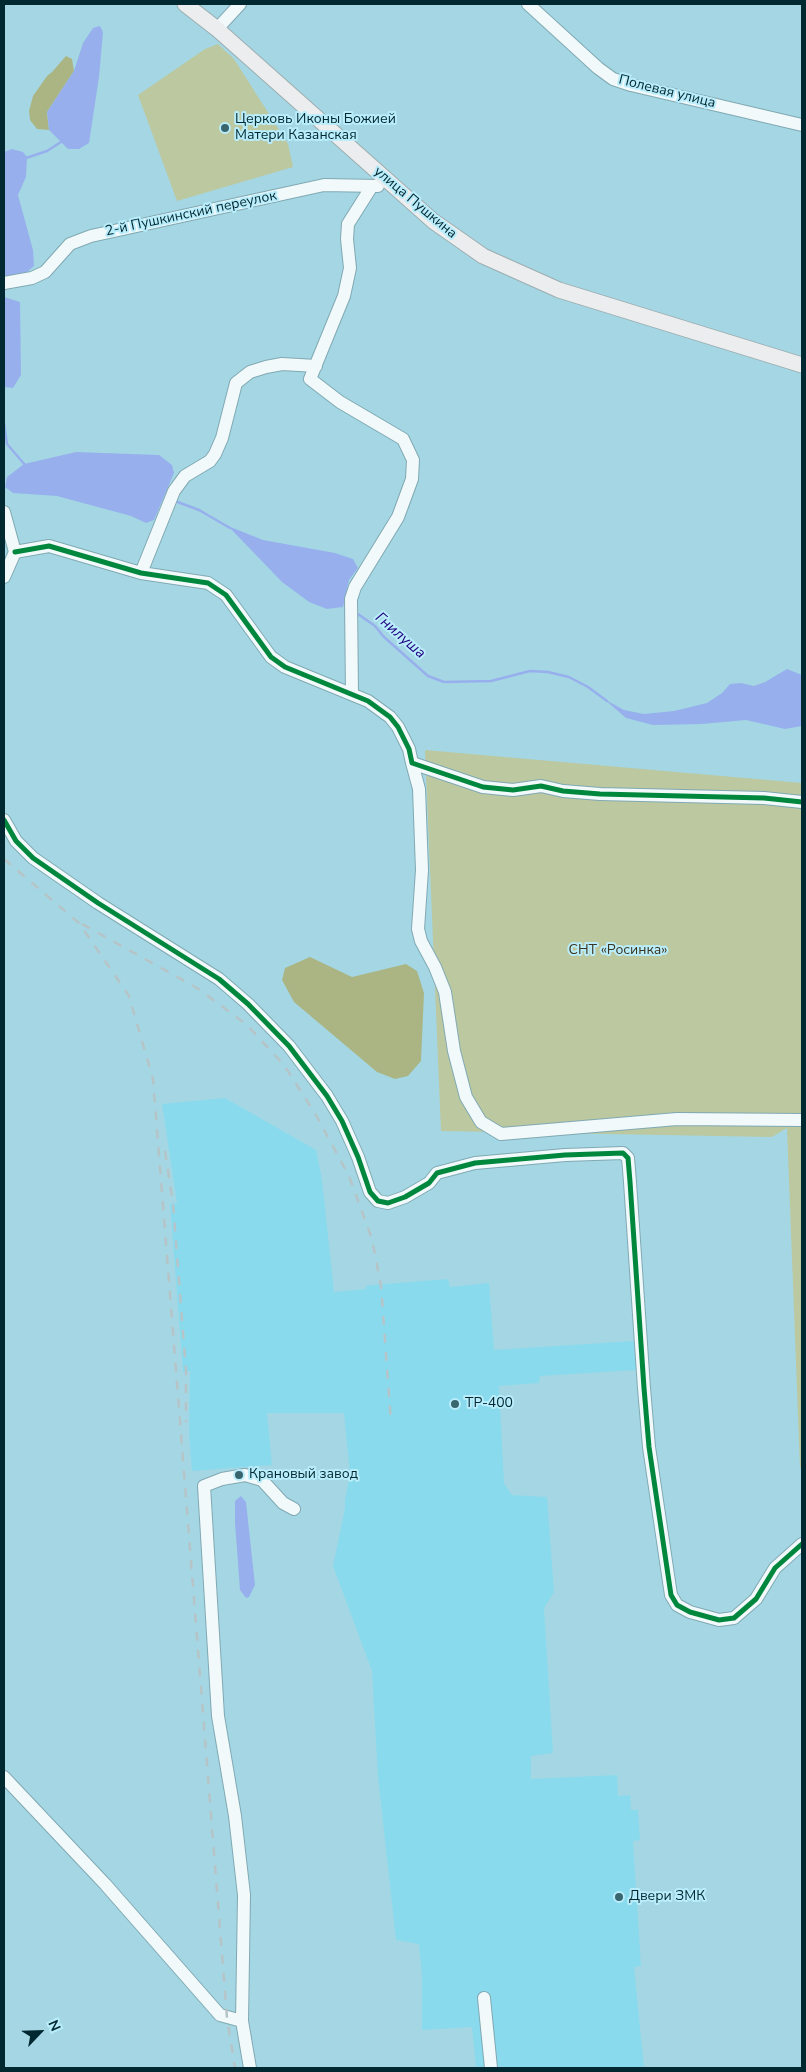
<!DOCTYPE html>
<html>
<head>
<meta charset="utf-8">
<style>
  body { margin:0 }
  #map { position:relative; width:806px; height:2072px; overflow:hidden; background:#a4d7e3; font-family:"Nunito Sans",sans-serif }
  canvas { display:block }
  .frame { position:absolute; inset:0; border:5px solid #002830; pointer-events:none }
  .north { position:absolute; left:15px; top:2007px; width:50px; height:50px; -webkit-text-stroke:4px #b9edfb; paint-order:stroke; rotate:66deg; font-size:14px; font-weight:700; line-height:20px; text-align:center; color:#002830 }
  .north::after { content:''; display:block; margin:auto; width:18px; height:22px; background:#002830; clip-path:polygon(50% 0,100% 100%,50% 72%,0 100%) }
</style>
</head>
<body>
<div id="map">
<canvas width="806" height="2072"></canvas>
<div class="frame"></div>
<div class="north">N</div>
</div>
<script>
const ctx = document.querySelector('canvas').getContext('2d');
ctx.lineJoin = 'round';
function fillPath(path, color) { ctx.fillStyle = color; ctx.fill(path, 'evenodd'); }
const poly = rows => new Path2D(rows.map(r => 'M' + r).join(''));
function stroke(path, color, width, dash) { ctx.strokeStyle = color; ctx.lineWidth = width; ctx.lineCap = dash ? 'butt' : 'round'; ctx.setLineDash(dash || []); ctx.stroke(path); }
function label(font, color, halo, rows, align = 'center') {
  ctx.font = font + ' "Nunito Sans",sans-serif'; ctx.lineWidth = 4; ctx.setLineDash([]); ctx.textBaseline = 'middle'; ctx.strokeStyle = halo; ctx.fillStyle = color; for (const [text, x, y, turn = 0] of rows) {
    ctx.save(); ctx.translate(x, y); ctx.rotate((+turn || 0) * Math.PI / 180); ctx.textAlign = isNaN(turn) ? turn : align; if (halo) ctx.strokeText(text, 0, 0); ctx.fillText(text, 0, 0); ctx.restore();
  }
}
const built = poly([
  [225,1098,316,1150,322,1180,334,1292,366,1289,366,1286,373,1285,448,1279,450,1287,489,1283,494,1350,634,1341,636,1370,540,1376,539,1383,499,1386,504,1483,512,1495,547,1497,554,1592,544,1608,553,1753,531,1756,531,1779,617,1775,618,1796,630,1795,631,1810,638,1810,640,1840,633,1841,641,1966,634,1967,644,2068,476,2068,472,2027,422,2030,422,1975,419,1944,396,1940,378,1777,372,1671,333,1566,345,1508,345,1500,350,1474,344,1413,267,1413,272,1465,192,1471,189,1434,190,1371,183,1372,170,1204,177,1203,162,1104]
]);
const green = poly([
  [218,44,234,59,288,144,293,167,177,201,138,95,205,49],
  [425,750,802,783,802,1469,800,1468,787,1128,772,1137,441,1131]
]);
const forest = poly([
  [66,56,72,59,74,71,47,112,49,130,37,129,30,120,29,111,33,96,47,76,52,72],
  [310,957,352,977,406,964,417,971,424,993,421,1061,408,1076,395,1079,377,1072,294,1002,282,980,285,968]
]);
const water = poly([
  [100,26,103,32,99,77,89,143,79,149,68,149,49,130,47,112,74,71,83,43,93,28],
  [12,149,23,152,27,157,26,177,18,195,33,250,34,266,26,273,4,277,4,152],
  [4,297,20,302,21,375,13,388,4,387],
  [76,452,159,455,172,465,174,473,154,520,146,523,131,516,57,496,13,493,5,487,7,477,24,464],
  [228,526,263,540,335,553,353,559,358,568,349,580,343,607,327,609,309,602,282,582],
  [787,669,802,675,802,726,785,729,746,720,702,724,653,725,626,718,604,699,624,710,644,714,674,711,707,703,722,693,730,684,741,683,754,686,765,682],
  [241,1496,246,1502,255,1585,249,1597,246,1598,240,1590,235,1523,235,1501]
]);
const stream = poly([
  [26,158,47,151,61,142],
  [4,424,7,444,26,466],
  [175,501,199,510,230,528],
  [355,612,375,626,384,637,428,676,444,682,491,681,530,671,548,672,569,677,588,687,607,701]
]);
const minor = poly([
  [528,4,598,68,613,79,631,85,802,125],
  [217,29,240,4],
  [4,283,32,278,45,272,70,244,91,236,324,185,378,186],
  [4,512,15,552],
  [15,552,49,546,141,573,208,583,226,595,271,657,285,667,368,701,390,717,398,727,409,749,412,763,483,787,513,790,541,786,563,791,600,794,764,798,802,802],
  [141,573,174,491,185,476,210,461,215,454,222,438,236,383,250,372,266,367,282,364,316,366],
  [4,577,15,552],
  [352,694,351,599,355,587,398,517,412,479,413,460,403,439,340,402,310,379,344,296,350,268,347,239,348,224,372,186],
  [412,763,419,789,422,870,418,929,421,941,435,967,445,992,454,1051,466,1097,481,1122,501,1134,677,1119,802,1120],
  [4,820,16,841,33,858,98,903,219,979,248,1004,289,1046,327,1096,342,1121,358,1157,370,1192,378,1201,388,1203,405,1197,429,1183,437,1173,475,1163,565,1155,623,1153,628,1158,630,1182,644,1388,649,1447,671,1595,677,1605,690,1612,719,1620,734,1618,756,1599,775,1568,802,1544],
  [4,1777,105,1884,220,2015,242,2021],
  [484,1998,491,2068],
  [250,2068,242,2021,244,1895,235,1816,218,1716,204,1486,222,1479,245,1475,262,1480,283,1503,294,1509]
]);
const major = poly([
  [185,4,217,29,433,221,483,256,559,290,802,365]
]);
const rail = poly([
  [4,859,79,923,129,996,153,1079,227,2018,235,2068],
  [82,924,197,988,246,1024,284,1065,316,1115,349,1176,372,1239,381,1286,391,1423],
  [165,1151,173,1204,186,1371,186,1422]
]);
const cycleway = poly([
  [15,552,49,546,141,573,208,583,226,595,271,657,285,667,368,701,390,717,398,727,409,749,412,763,483,787,513,790,541,786,563,791,600,794,764,798,802,802],
  [4,820,16,841,33,858,98,903,219,979,248,1004,289,1046,327,1096,342,1121,358,1157,370,1192,378,1201,388,1203,405,1197,429,1183,437,1173,475,1163,565,1155,623,1153,628,1158,630,1182,644,1388,649,1447,671,1595,677,1605,690,1612,719,1620,734,1618,756,1599,775,1568,802,1544]
]);
const markers = [
  [225,128,5,"#39656f"],
  [455,1404,5,"#39656f"],
  [239,1475,5,"#39656f"],
  [619,1897,5,"#39656f"]
];
const streetNames = [
  ["Полевая улица",667,92,14],
  ["улица Пушкина",415,203,40],
  ["2-й Пушкинский переулок",191,214,-12]
];
const poiNames = [
  ["Церковь Иконы Божией",235,120],
  ["Матери Казанская",235,136],
  ["ТР-400",465,1404],
  ["Крановый завод",249,1475],
  ["Двери ЗМК",629,1897]
];
const parkNames = [
  ["СНТ «Росинка»",618,951]
];
const waterNames = [
  ["Гнилуша",400,636,41]
];
fillPath(built, '#8adaed');
fillPath(green, '#bcc8a0');
fillPath(forest, '#abb584');
fillPath(water, '#97b0ed');
stroke(stream, '#97b0ed', 2.5);
stroke(minor, '#80a9b3', 14);
stroke(major, '#9cadb1', 17);
stroke(minor, '#f1f9fb', 12);
stroke(major, '#ebedee', 15);
stroke(rail, '#b6c4c8', 2.5, [9, 9]);
stroke(cycleway, '#00873e', 5);
for (const [x, y, r, color] of markers) { const dot = new Path2D(); dot.arc(x, y, r, 0, 2 * Math.PI); ctx.fillStyle = color; ctx.fill(dot); stroke(dot, '#b9edfb', 2); }
label('14px', '#002830', '#b9edfb', streetNames);
label('14px', '#002830', '#b9edfb', poiNames, 'left');
label('14px', '#3c3620', '#b9edfb', parkNames);
label('italic 15px', '#1f0281', '#b9edfb', waterNames);
</script>
</body>
</html>
